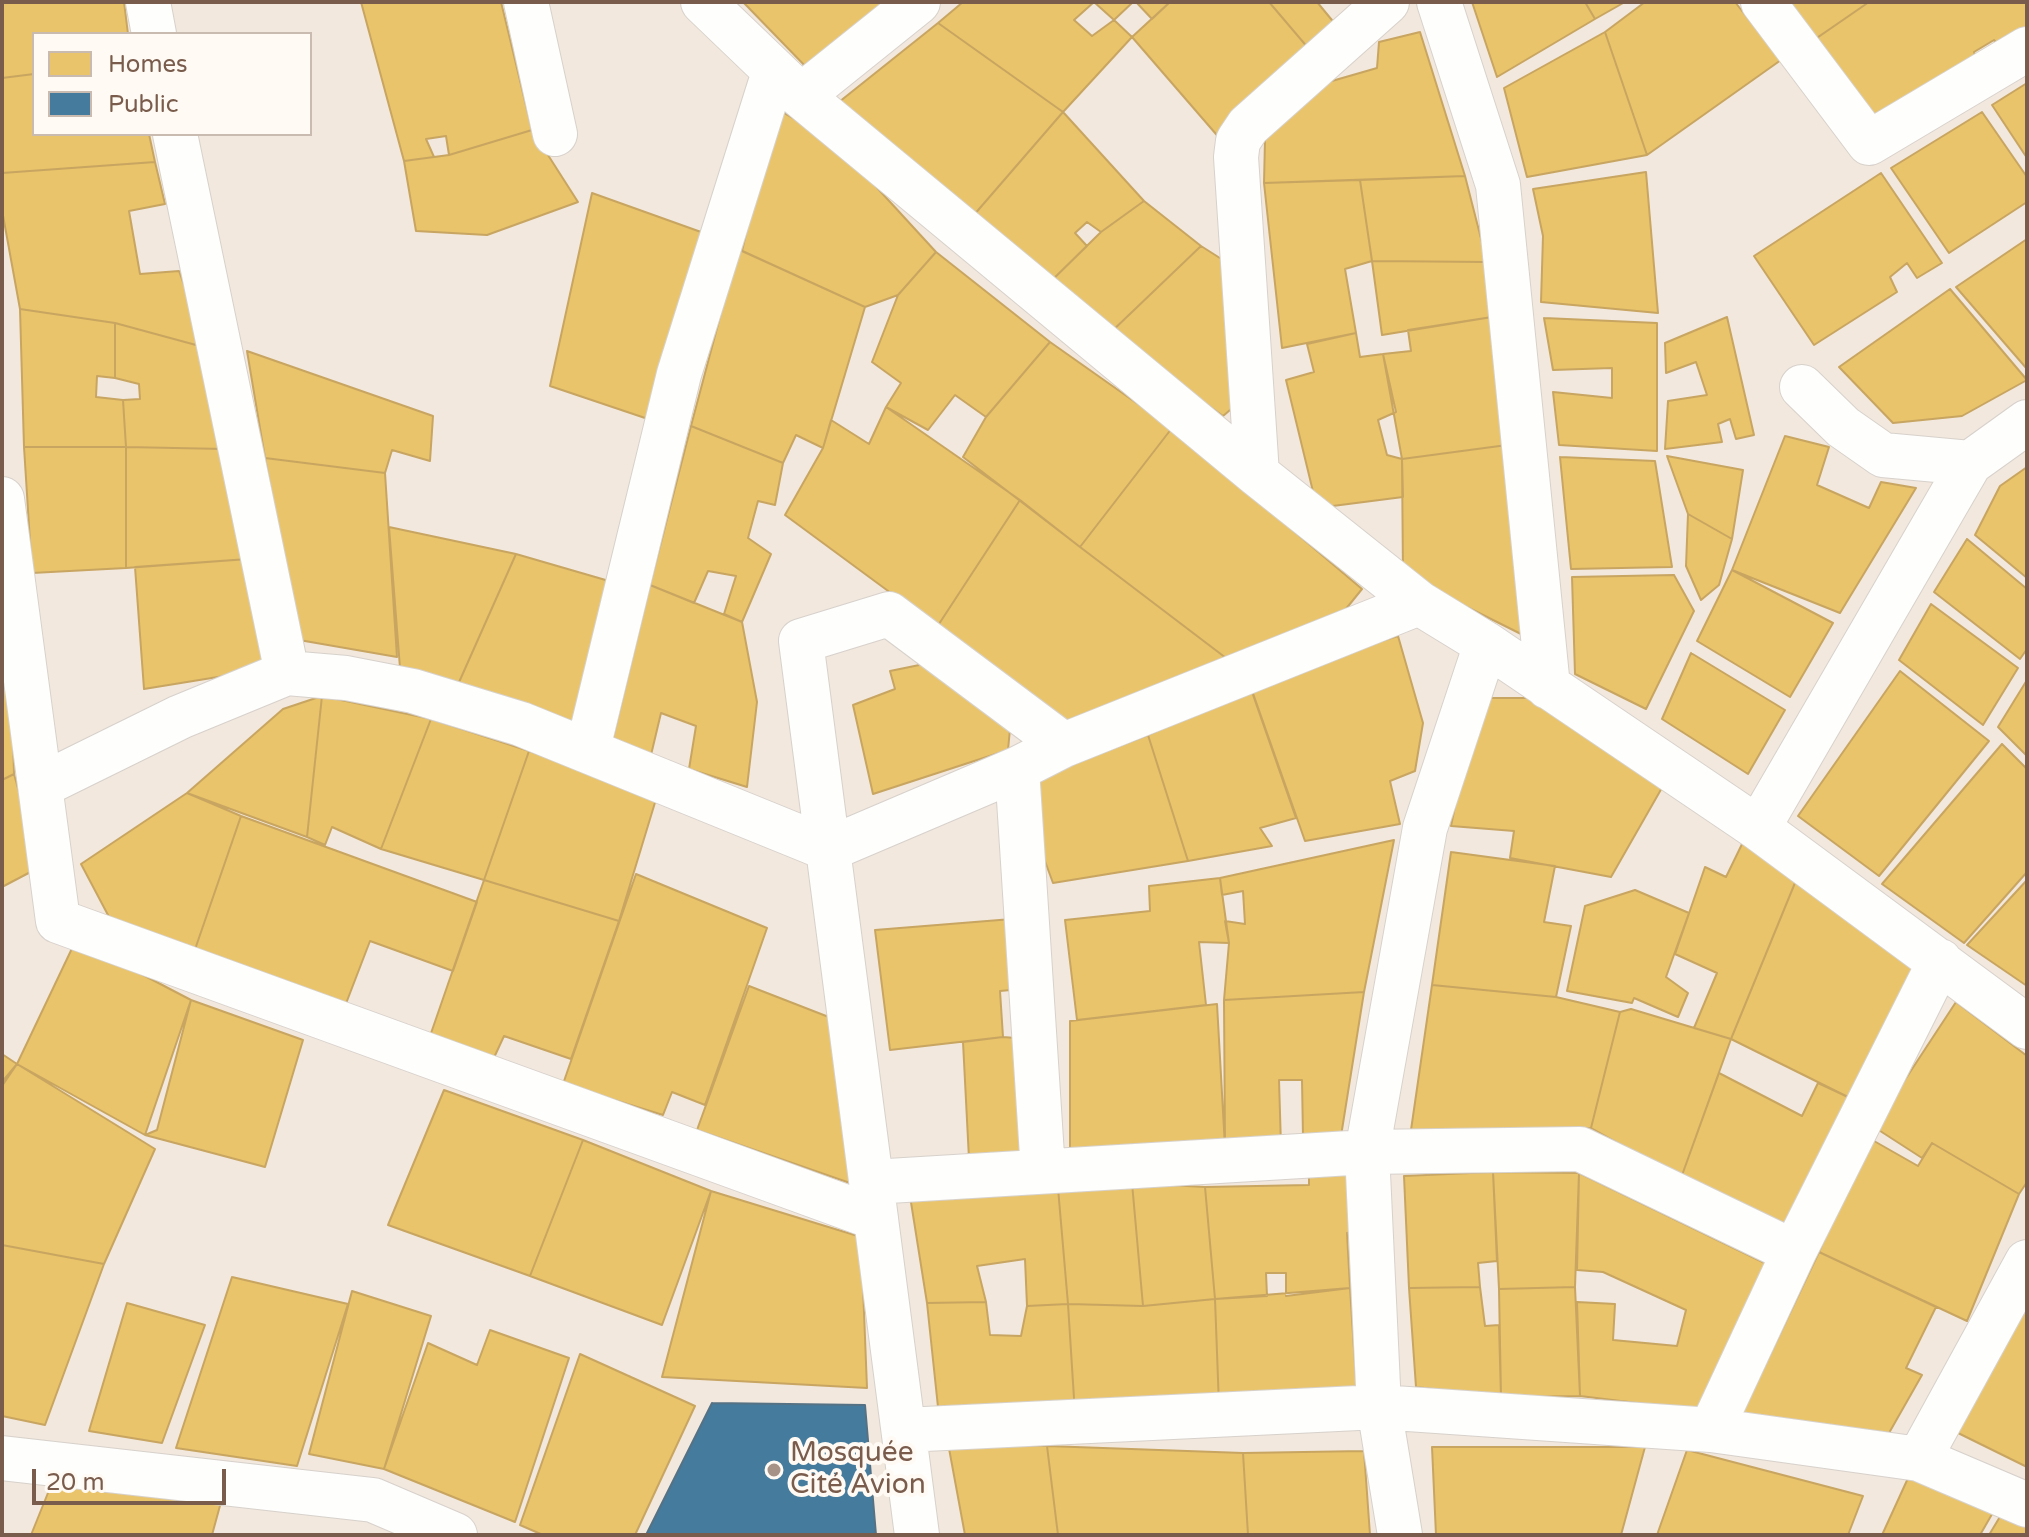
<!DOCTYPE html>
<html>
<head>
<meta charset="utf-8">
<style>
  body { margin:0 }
  #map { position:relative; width:2029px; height:1537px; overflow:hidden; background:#f9f5f0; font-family:"Varela Round",sans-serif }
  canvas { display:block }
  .frame { position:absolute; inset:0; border:4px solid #7a5c4d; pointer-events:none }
  .legend { position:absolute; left:32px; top:32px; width:280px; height:104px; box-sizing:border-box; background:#fffaf3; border:2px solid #cabbb1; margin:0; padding:10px 14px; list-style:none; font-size:24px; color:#7a5c4d }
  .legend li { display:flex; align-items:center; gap:16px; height:40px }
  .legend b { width:40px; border:2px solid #cabbb1 }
  .scale { position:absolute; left:32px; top:1469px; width:194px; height:36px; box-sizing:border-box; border:4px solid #7a5c4d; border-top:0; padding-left:10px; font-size:24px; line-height:28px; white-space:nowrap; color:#7a5c4d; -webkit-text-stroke:6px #fffaf3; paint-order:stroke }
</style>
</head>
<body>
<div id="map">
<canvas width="2029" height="1537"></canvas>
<div class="frame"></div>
<ul class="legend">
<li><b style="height:22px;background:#e9c46a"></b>Homes</li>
<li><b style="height:22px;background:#457b9d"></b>Public</li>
</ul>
<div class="scale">20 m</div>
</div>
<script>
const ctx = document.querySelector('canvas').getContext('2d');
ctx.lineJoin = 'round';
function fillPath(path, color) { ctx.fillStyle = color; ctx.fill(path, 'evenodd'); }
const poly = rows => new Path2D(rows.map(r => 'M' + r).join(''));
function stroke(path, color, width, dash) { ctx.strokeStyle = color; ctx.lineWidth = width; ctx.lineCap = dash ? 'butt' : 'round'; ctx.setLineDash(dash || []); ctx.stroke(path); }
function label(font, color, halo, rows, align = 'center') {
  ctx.font = font + ' "Varela Round",sans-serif'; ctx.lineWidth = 8; ctx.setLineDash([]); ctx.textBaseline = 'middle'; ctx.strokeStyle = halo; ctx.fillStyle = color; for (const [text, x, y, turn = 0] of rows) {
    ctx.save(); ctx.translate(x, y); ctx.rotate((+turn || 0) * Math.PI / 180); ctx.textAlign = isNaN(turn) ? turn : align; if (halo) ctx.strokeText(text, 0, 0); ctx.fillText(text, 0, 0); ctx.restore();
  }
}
const residential = poly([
  [2,2,2027,2,2027,1535,2,1535],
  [34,34,310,34,310,134,34,134]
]);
const homes = poly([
  [2,2,124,2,128,34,34,34,34,74,2,78,2,2],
  [361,2,501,2,532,130,449,155,446,136,426,139,434,157,404,161,361,2],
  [743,2,902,2,810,71,743,2],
  [963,2,1094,2,1074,20,1092,36,1114,20,1132,37,1063,112,938,23,963,2],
  [1094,2,1133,2,1114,20,1094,2],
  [1136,2,1170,2,1152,19,1136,2],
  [1170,2,1269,2,1309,49,1222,141,1132,37,1170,2],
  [1269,2,1317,2,1336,25,1309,49,1269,2],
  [1472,2,1585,2,1595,19,1497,77,1472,2],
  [1585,2,1625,2,1595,19,1585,2],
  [1645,2,1735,2,1781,60,1647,155,1605,32,1645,2],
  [1785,2,1869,2,1814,40,1785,2],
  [1869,2,2027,2,2027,29,1999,46,1994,40,1974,52,1977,60,1869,129,1808,44,1869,2],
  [938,23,1063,112,973,216,834,106,938,23],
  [1420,32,1465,176,1264,183,1265,140,1325,83,1377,68,1379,42,1420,32],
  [1605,32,1647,155,1527,177,1504,88,1605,32],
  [34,74,34,134,149,134,155,162,2,173,2,78,34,74],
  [2027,83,2027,158,1992,105,2027,83],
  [775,108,835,142,936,252,898,295,865,307,742,251,775,108],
  [1063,112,1144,201,1101,232,1087,222,1075,233,1087,246,1045,287,973,216,1063,112],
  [1982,112,2027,177,2027,202,1949,253,1891,168,1982,112],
  [532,130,578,202,487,235,416,231,404,161,449,155,532,130],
  [155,162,165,204,129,211,140,274,179,271,207,348,115,323,20,309,2,210,2,173,155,162],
  [1646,172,1658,313,1541,302,1543,236,1533,189,1646,172],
  [1881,173,1942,263,1917,278,1907,263,1890,277,1897,292,1814,345,1754,256,1881,173],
  [1465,176,1487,262,1372,261,1360,180,1465,176],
  [1360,180,1372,261,1345,269,1356,333,1282,348,1264,183,1360,180],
  [592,193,701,232,651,420,550,386,592,193],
  [1144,201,1201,246,1109,334,1045,287,1101,232,1144,201],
  [2027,239,2027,369,1956,287,2027,239],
  [1201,246,1223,260,1243,399,1223,416,1109,334,1201,246],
  [738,249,865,307,823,448,796,435,783,463,691,426,738,249],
  [936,252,1050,342,986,417,955,395,928,430,886,407,901,383,872,362,898,295,936,252],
  [1372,261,1487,262,1492,317,1382,335,1372,261],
  [1950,289,2027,380,1962,416,1893,423,1839,367,1950,289],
  [20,309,115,323,115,378,97,376,96,397,123,400,126,447,24,447,20,309],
  [1492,317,1507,445,1402,459,1383,354,1411,351,1408,330,1492,317],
  [1727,317,1754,435,1736,439,1730,419,1718,424,1722,442,1665,449,1668,401,1707,395,1696,362,1666,373,1665,343,1727,317],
  [1544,318,1657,323,1657,451,1559,445,1553,392,1612,398,1612,368,1553,370,1544,318],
  [115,323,207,348,224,449,126,447,123,400,140,399,139,384,115,378,115,323],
  [1356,333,1360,357,1383,354,1396,412,1378,420,1387,455,1402,459,1403,497,1317,508,1286,380,1314,372,1307,344,1356,333],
  [1050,342,1172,428,1080,547,963,457,986,417,1050,342],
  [247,351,433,416,430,461,392,450,385,473,265,458,247,351],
  [886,407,1020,500,937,627,785,515,823,448,831,420,869,444,886,407],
  [691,426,783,463,775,505,758,501,748,538,771,554,742,622,724,614,736,576,708,571,694,603,650,585,691,426],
  [1172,428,1362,589,1341,615,1226,658,1080,547,1172,428],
  [1785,436,1829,447,1817,485,1869,508,1881,482,1916,488,1840,613,1732,570,1785,436],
  [1507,445,1533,640,1403,575,1402,459,1507,445],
  [24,447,126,447,126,568,32,573,24,447],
  [126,447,224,449,248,559,126,568,126,447],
  [1667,456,1743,470,1732,539,1688,514,1667,456],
  [1560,457,1655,461,1672,567,1571,569,1560,457],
  [265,458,385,473,397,657,299,640,265,458],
  [2027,467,2027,578,1975,535,2000,486,2027,467],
  [1020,500,1080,547,1226,658,1064,728,937,627,1020,500],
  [1688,514,1732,539,1719,585,1701,600,1686,566,1688,514],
  [389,527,516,554,456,689,400,668,389,527],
  [1967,539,2027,589,2027,649,2020,659,1934,592,1967,539],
  [516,554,609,581,581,728,456,689,516,554],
  [248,559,267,669,144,689,135,567,248,559],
  [1732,570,1833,623,1790,697,1697,641,1732,570],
  [1674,575,1694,611,1646,709,1575,674,1572,577,1674,575],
  [650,585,742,622,757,702,747,787,689,769,696,726,661,713,651,755,613,738,650,585],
  [1931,604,2018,668,1983,725,1899,660,1931,604],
  [1398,636,1423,723,1415,771,1390,781,1400,824,1305,841,1249,682,1398,636],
  [1691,653,1785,710,1748,774,1662,719,1691,653],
  [934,662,1010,729,1008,750,873,794,853,705,895,689,890,671,934,662],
  [11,669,14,774,2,780,2,672,11,669],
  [1900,671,1989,741,1879,876,1798,816,1900,671],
  [2027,680,2027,756,1998,727,2027,680],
  [1251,689,1296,818,1260,828,1272,846,1188,861,1148,735,1251,689],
  [322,696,431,719,381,849,332,827,325,845,307,837,322,696],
  [322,696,307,837,187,793,283,709,322,696],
  [1477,698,1544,698,1667,779,1611,877,1510,858,1514,831,1451,826,1477,698],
  [431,719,529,751,484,880,381,849,431,719],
  [1148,735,1188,861,1053,883,1042,853,1026,782,1148,735],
  [2002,744,2027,769,2027,872,1964,943,1882,884,2002,744],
  [529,751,657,796,619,921,484,880,529,751],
  [14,774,40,867,2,887,2,780,14,774],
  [187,793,241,816,191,961,117,932,81,864,187,793],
  [241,816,477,902,453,971,370,941,342,1014,191,961,241,816],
  [1394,840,1364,992,1224,1000,1229,943,1225,921,1245,924,1243,891,1222,895,1220,878,1394,840],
  [1744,840,1797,878,1731,1039,1694,1028,1717,973,1675,954,1705,867,1726,877,1744,840],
  [1451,852,1555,866,1544,922,1571,926,1556,997,1432,985,1451,852],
  [636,874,767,928,705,1105,672,1092,663,1115,563,1084,636,874],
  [1220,878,1229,943,1199,942,1206,1005,1077,1020,1065,920,1150,911,1149,886,1220,878],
  [1797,878,1919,970,1850,1098,1731,1039,1797,878],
  [484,880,619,921,571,1059,504,1036,492,1062,429,1039,484,880],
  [2027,880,2027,986,1967,945,2027,880],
  [1635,890,1689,913,1666,977,1688,993,1678,1017,1634,998,1632,1003,1567,991,1585,906,1635,890],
  [1012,919,1021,989,1000,991,1003,1037,890,1050,875,930,1012,919],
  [76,940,191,1000,145,1135,17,1064,76,940],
  [1432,985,1556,997,1620,1012,1591,1128,1411,1130,1432,985],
  [749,986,839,1021,850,1183,697,1130,749,986],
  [1364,992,1341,1136,1303,1137,1302,1080,1279,1080,1281,1146,1225,1147,1224,1000,1364,992],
  [191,1000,303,1040,265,1167,145,1135,157,1130,191,1000],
  [1956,1002,2027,1056,2027,1182,2019,1194,1932,1143,1922,1158,1874,1127,1956,1002],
  [1217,1004,1225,1147,1070,1150,1070,1021,1217,1004],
  [1631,1009,1731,1039,1681,1178,1591,1128,1620,1012,1631,1009],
  [1003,1037,1028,1039,1033,1158,969,1159,963,1042,1003,1037],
  [2,1054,17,1064,2,1082,2,1054],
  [17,1064,155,1149,104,1264,2,1245,2,1086,17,1064],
  [1719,1073,1802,1116,1818,1083,1850,1098,1796,1234,1681,1178,1719,1073],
  [444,1090,583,1140,530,1276,388,1225,444,1090],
  [1867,1137,1918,1166,1932,1143,2019,1194,1967,1321,1819,1252,1867,1137],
  [583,1140,711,1191,662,1325,530,1276,583,1140],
  [1493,1172,1579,1173,1575,1287,1499,1289,1493,1172],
  [1493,1172,1497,1261,1478,1263,1480,1287,1409,1288,1404,1176,1493,1172],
  [1579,1173,1777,1269,1710,1412,1580,1396,1577,1302,1615,1304,1613,1340,1677,1346,1686,1310,1603,1272,1577,1270,1579,1173],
  [1354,1174,1357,1231,1347,1233,1350,1288,1286,1296,1286,1273,1266,1273,1267,1296,1215,1299,1205,1187,1309,1185,1309,1176,1354,1174],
  [1132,1183,1143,1306,1068,1304,1058,1188,1132,1183],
  [1132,1183,1205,1187,1215,1299,1143,1306,1132,1183],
  [1058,1188,1068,1304,1027,1306,1025,1259,977,1266,986,1302,927,1303,910,1196,1058,1188],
  [711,1191,861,1237,867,1388,662,1377,711,1191],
  [2,1245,104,1264,45,1425,2,1416,2,1245],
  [1819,1252,1936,1307,1906,1368,1922,1375,1889,1433,1741,1416,1819,1252],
  [232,1277,348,1304,297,1466,176,1448,232,1277],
  [1480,1287,1485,1326,1499,1325,1501,1397,1416,1387,1409,1288,1480,1287],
  [1575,1287,1580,1396,1501,1397,1499,1289,1575,1287],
  [1350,1288,1357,1395,1219,1406,1215,1299,1350,1288],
  [352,1291,431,1316,384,1469,309,1454,352,1291],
  [1215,1299,1219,1406,1075,1414,1068,1304,1143,1306,1215,1299],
  [986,1302,990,1335,1021,1336,1027,1306,1068,1304,1075,1414,938,1407,927,1303,986,1302],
  [127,1303,205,1325,162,1443,89,1431,127,1303],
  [2027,1305,2027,1467,1954,1431,2027,1305],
  [490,1330,569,1358,515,1522,384,1469,428,1343,477,1365,490,1330],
  [580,1354,695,1406,635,1535,543,1535,520,1525,580,1354],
  [948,1443,1047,1446,1058,1535,965,1535,948,1443],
  [1047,1446,1243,1453,1248,1535,1058,1535,1047,1446],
  [1432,1447,1645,1447,1621,1535,1436,1535,1432,1447],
  [1687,1450,1863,1496,1848,1535,1657,1535,1687,1450],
  [1364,1451,1370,1535,1248,1535,1243,1453,1364,1451],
  [1909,1476,1999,1502,1980,1535,1882,1535,1909,1476],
  [54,1478,221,1502,212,1535,31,1535,54,1478],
  [2004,1510,2027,1520,2027,1535,1989,1535,2004,1510]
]);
const public = poly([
  [712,1403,865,1405,876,1535,646,1535,712,1403]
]);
const minor = poly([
  [148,2,154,34],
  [526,2,555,134],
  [703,2,801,96,1257,474,1419,603,1486,644,1758,828,2027,1027],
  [1439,2,1498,185,1548,687],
  [1763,2,1869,143,2027,49],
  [801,96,918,2],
  [175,134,287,673],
  [1802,387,1843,427,1883,455,1970,463],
  [1257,474,1236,157,1238,141,1248,126,1387,2],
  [2,499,58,921,876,1218],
  [588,748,679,374,774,72],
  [1017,769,1043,1171],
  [40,786,180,717,287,673,346,678,413,691,521,724,829,849,1017,769,1064,745,1419,603],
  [1758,828,1970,463,2027,422],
  [872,1182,1367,1152,1580,1149,1794,1252],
  [904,1430,1379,1407,1711,1430,1919,1459,2027,1505],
  [1711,1430,1794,1252,1940,961],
  [2,1458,373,1500,455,1535],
  [1919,1459,2027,1262],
  [917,1535,801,641,889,614,1064,745],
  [1400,1535,1379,1407,1367,1152,1425,828,1486,644]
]);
const markers = [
  [774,1470,8,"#a69286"]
];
const poiNames = [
  ["Mosquée",790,1454],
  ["Cité Avion",790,1486]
];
fillPath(residential, '#f2e8de');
fillPath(homes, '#e9c46a');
stroke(homes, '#c8a561', 2);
fillPath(public, '#457b9d');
stroke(public, '#557285', 2);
stroke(minor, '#d7d1cb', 46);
stroke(minor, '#fefefd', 44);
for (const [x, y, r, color] of markers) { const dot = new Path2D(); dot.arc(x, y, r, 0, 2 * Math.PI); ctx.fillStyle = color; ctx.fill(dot); stroke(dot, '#fffaf3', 3); }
label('28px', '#7a5c4d', '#fffaf3', poiNames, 'left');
</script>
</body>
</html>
